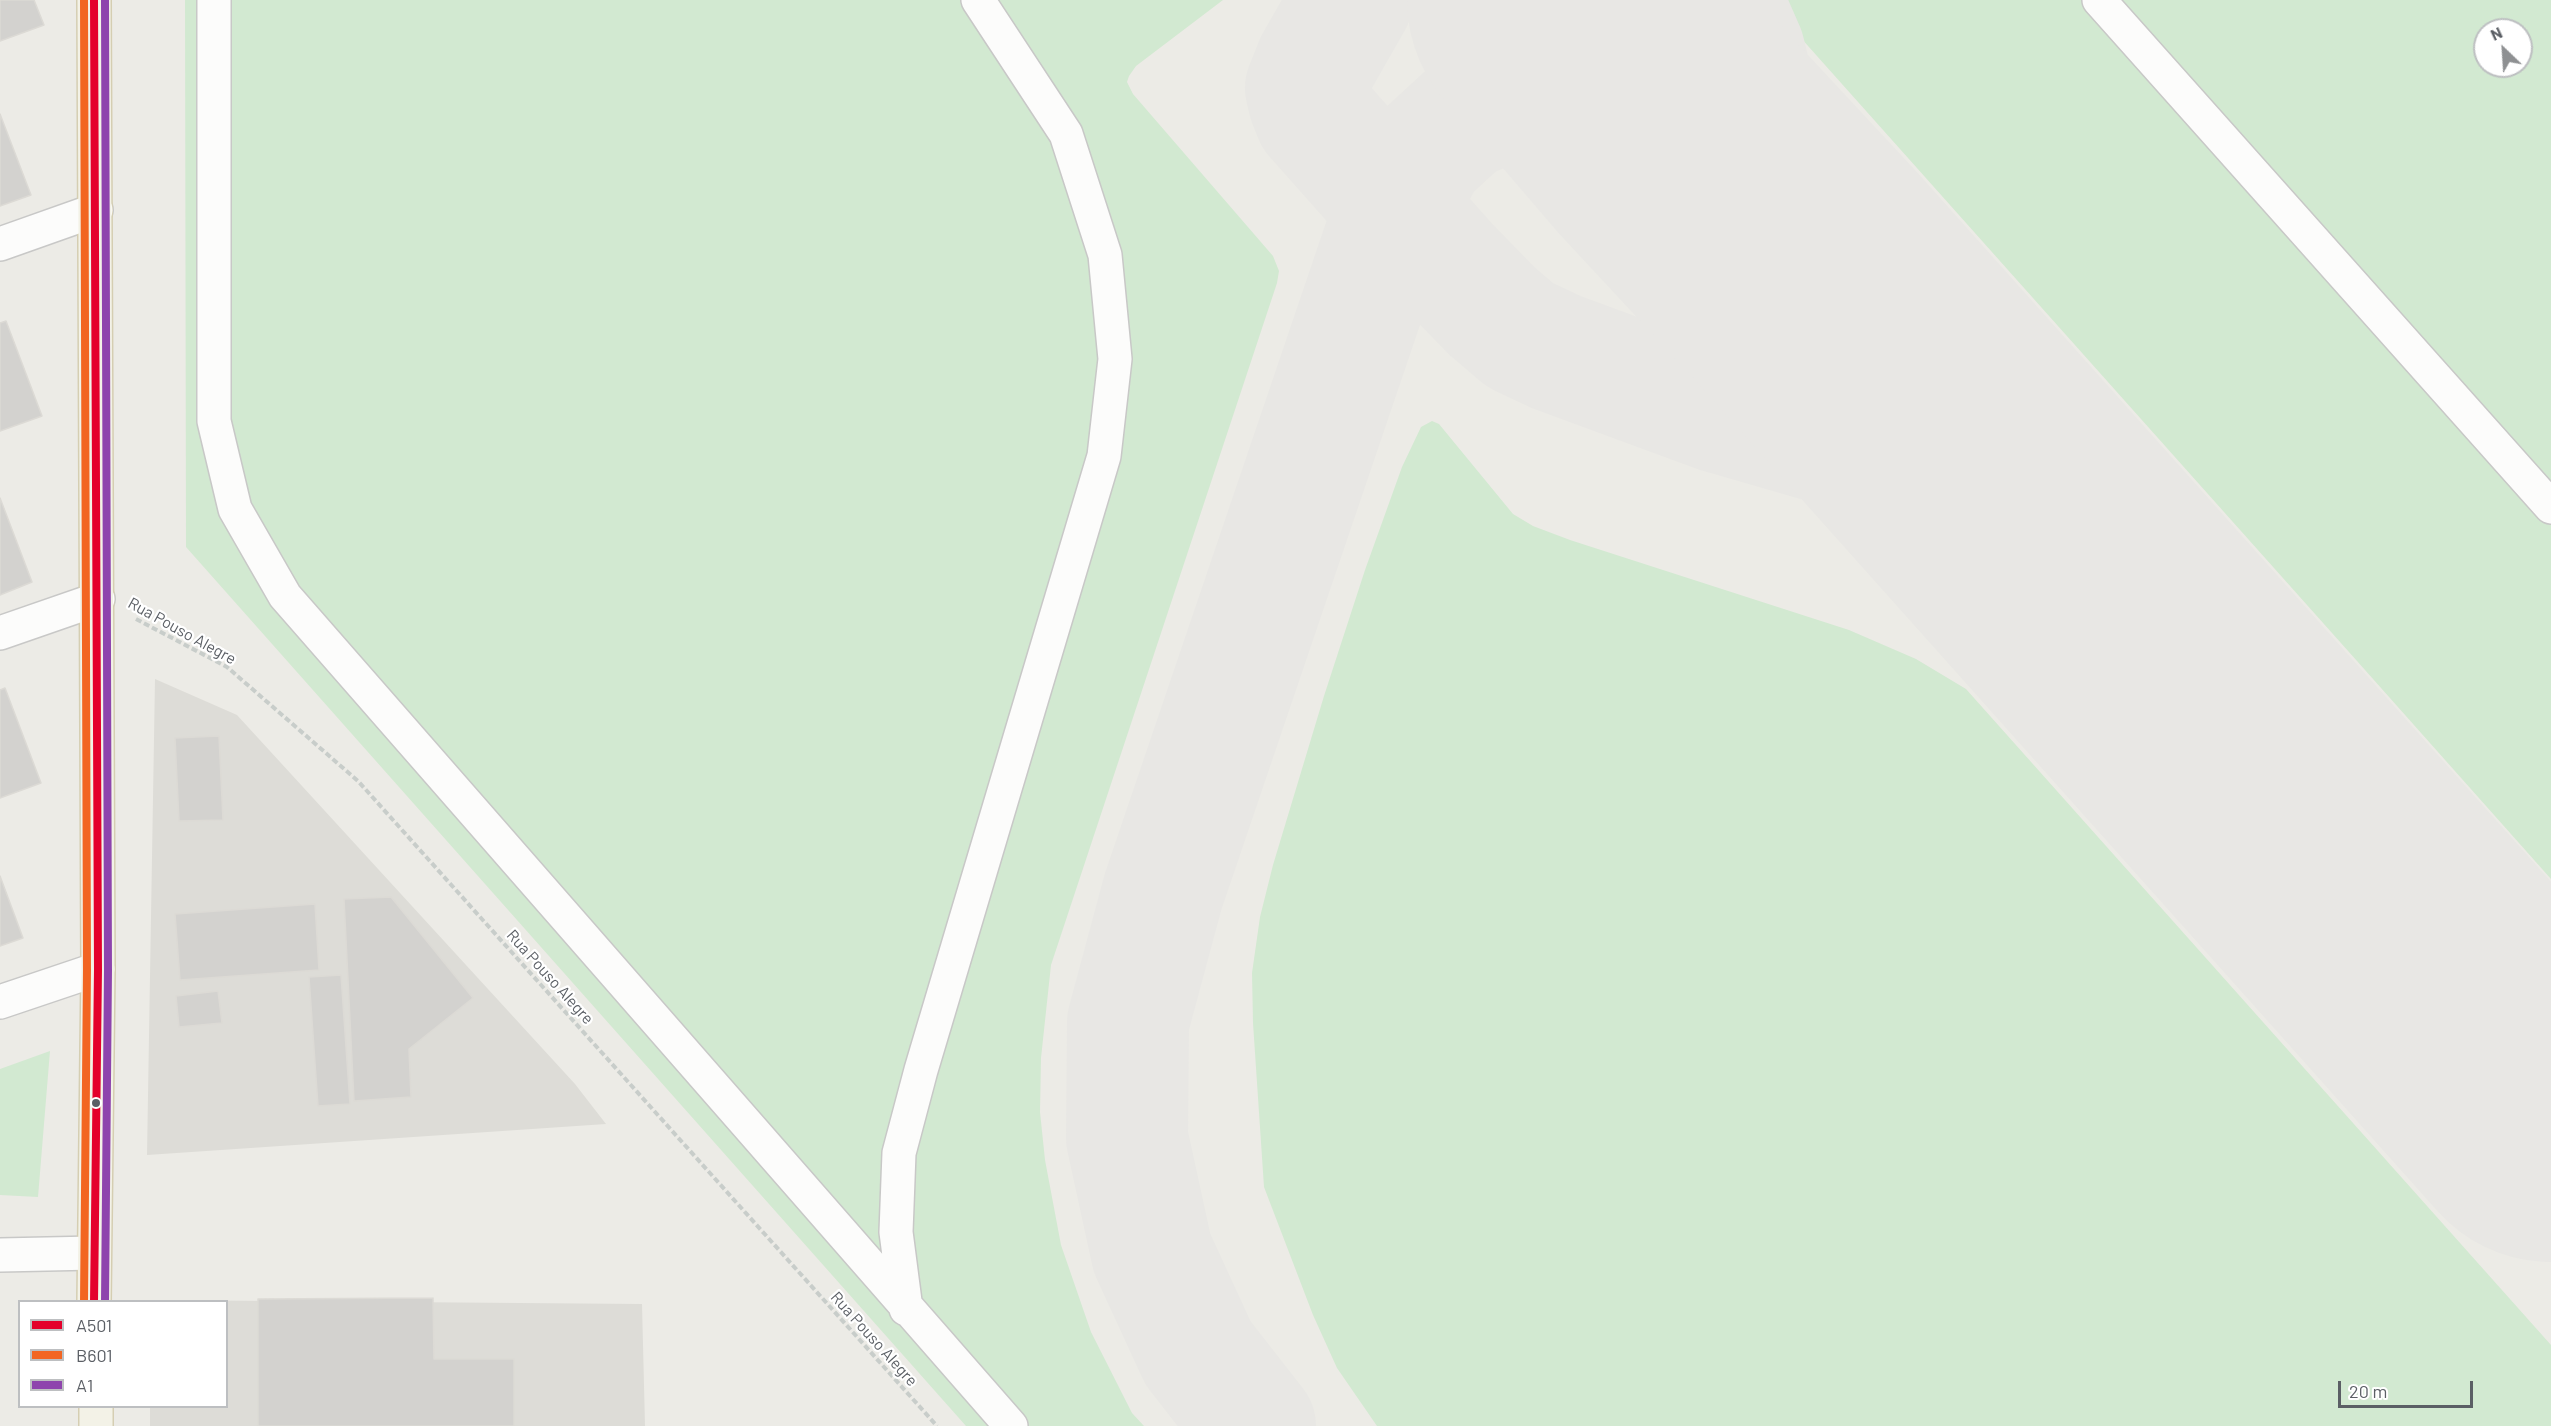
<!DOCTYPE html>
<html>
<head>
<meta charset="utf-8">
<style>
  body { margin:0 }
  #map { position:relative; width:2551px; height:1426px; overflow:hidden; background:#ecebe6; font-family:Barlow,sans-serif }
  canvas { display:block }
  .legend { position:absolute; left:18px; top:1300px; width:210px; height:108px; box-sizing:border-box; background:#fff; border:2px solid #bdbfc1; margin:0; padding:8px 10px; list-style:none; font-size:18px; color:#5b5f65 }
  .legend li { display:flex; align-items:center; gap:12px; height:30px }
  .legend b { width:30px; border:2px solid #bdbfc1 }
  .north { position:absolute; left:2473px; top:18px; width:60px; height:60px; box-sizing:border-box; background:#fff; border:2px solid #bdbfc1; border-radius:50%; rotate:335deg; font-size:16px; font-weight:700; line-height:24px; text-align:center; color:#5b5f65 }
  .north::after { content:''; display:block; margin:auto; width:21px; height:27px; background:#8e9092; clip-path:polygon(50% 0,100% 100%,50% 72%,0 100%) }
  .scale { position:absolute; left:2338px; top:1381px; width:135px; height:27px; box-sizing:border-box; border:3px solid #5b5f65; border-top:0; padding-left:8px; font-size:18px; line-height:21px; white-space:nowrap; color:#5b5f65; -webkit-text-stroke:4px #fff; paint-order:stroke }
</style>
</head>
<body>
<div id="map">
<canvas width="2551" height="1426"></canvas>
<ul class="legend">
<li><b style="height:8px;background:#e4002b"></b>A501</li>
<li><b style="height:8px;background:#f26522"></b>B601</li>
<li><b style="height:8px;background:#8e44ad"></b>A1</li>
</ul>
<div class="north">N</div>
<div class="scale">20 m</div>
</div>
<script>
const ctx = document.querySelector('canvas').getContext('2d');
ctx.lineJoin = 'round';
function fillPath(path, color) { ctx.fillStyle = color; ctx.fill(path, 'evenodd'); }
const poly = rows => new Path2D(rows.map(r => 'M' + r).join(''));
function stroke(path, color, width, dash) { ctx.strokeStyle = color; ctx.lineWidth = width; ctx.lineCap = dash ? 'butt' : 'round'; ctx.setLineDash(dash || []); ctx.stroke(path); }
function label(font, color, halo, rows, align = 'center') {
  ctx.font = font + ' Barlow,sans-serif'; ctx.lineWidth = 4.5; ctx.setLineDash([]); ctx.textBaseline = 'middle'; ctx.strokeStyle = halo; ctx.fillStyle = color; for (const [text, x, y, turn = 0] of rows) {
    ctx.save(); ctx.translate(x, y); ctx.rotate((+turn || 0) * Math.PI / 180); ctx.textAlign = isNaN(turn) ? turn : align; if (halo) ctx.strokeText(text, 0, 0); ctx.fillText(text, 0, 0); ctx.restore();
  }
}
const industrial = poly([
  [155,679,237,715,575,1084,606,1124,147,1155],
  [151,1300,642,1304,645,1426,150,1426,150,1407,226,1406,226,1302]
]);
const green = poly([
  [185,0,1223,0,1136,66,1129,76,1127,82,1133,94,1273,256,1279,271,1277,283,1051,965,1041,1058,1040,1112,1045,1160,1061,1245,1091,1332,1132,1413,1144,1426,966,1426,186,547],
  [1767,0,2551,0,2551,879,2357,661],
  [2485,30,2521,30,2521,66,2485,66],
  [1432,421,1439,424,1513,514,1533,526,1570,540,1849,630,1916,659,1966,689,2551,1345,2551,1426,1377,1426,1337,1368,1313,1315,1264,1187,1253,1023,1252,973,1260,917,1273,865,1324,696,1365,570,1402,467,1421,427],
  [50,1051,38,1197,0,1195,0,1069]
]);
const taxiway = poly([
  [1352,0,1316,63,1306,88,1309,101,1315,116,1449,267,1492,311,1520,335,1556,352,1719,412,1826,443,1932,478,2032,528],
  [1716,0,1730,19,1744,51,1751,80,1760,171,1768,202,1806,276],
  [1255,1426,1198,1353,1152,1253,1127,1138,1128,1022,1163,892,1395,209,1425,154,1463,119,1509,100,1554,91,1610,99,1673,133]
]);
const runway = poly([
  [1559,0,1673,133,1806,276,2551,1110]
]);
const building = poly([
  [0,0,34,0,44,25,0,41,0,0],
  [0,114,31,195,0,206,0,114],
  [6,321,42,416,0,431,0,323,6,321],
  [0,498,32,582,0,595,0,498],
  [5,688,41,783,0,798,0,690,5,688],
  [219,736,223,820,179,821,175,738,219,736],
  [0,876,23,938,0,946,0,876],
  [391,897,473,998,409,1049,411,1097,354,1101,344,899,391,897],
  [315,904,319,970,180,980,175,914,315,904],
  [341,975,350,1104,318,1106,309,977,341,975],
  [218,991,222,1023,179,1027,176,996,218,991],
  [433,1298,434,1359,514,1359,514,1426,258,1426,258,1299,433,1298]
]);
const path = poly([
  [136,619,227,667,358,781,937,1426]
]);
const minor = poly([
  [214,0,214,421,235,509,285,596,1011,1426],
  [2099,0,2551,507],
  [0,244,96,210],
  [0,633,98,599],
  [0,1002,98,969],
  [0,1255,94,1253],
  [906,1309,896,1232,899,1153,921,1070,1104,456,1115,359,1105,255,1066,134,978,0]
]);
const major = poly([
  [94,0,98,969,94,1302],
  [96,1406,96,1426]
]);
const bus1 = poly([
  [94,0,98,969,94,1302]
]);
const bus2 = poly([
  [84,0,87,969,84,1302]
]);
const bus3 = poly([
  [105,0,108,969,105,1302]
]);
const markers = [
  [96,1103,5,"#5b5f65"]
];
const streetNames = [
  ["Rua Pouso Alegre",182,631,29],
  ["Rua Pouso Alegre",550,977,48],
  ["Rua Pouso Alegre",874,1339,48]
];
fillPath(industrial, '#dddcd7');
fillPath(green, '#d2e9d1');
stroke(taxiway, '#e8e7e4', 122);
stroke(runway, '#e8e7e4', 304);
fillPath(building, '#d3d2cf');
stroke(building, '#dcdad5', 1.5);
stroke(minor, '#c8c8c7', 36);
stroke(major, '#d5ceb2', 36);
stroke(path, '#c8cdca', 4, [6, 3]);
stroke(minor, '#fcfcfb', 33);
stroke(major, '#f3f2e7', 33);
stroke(bus1, '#e4002b', 8);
stroke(bus2, '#f26522', 8);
stroke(bus3, '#8e44ad', 8);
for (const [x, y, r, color] of markers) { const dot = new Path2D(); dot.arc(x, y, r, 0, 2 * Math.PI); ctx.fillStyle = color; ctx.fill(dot); stroke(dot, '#fff', 2); }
label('16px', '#5b5f65', '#fff', streetNames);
</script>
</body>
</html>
